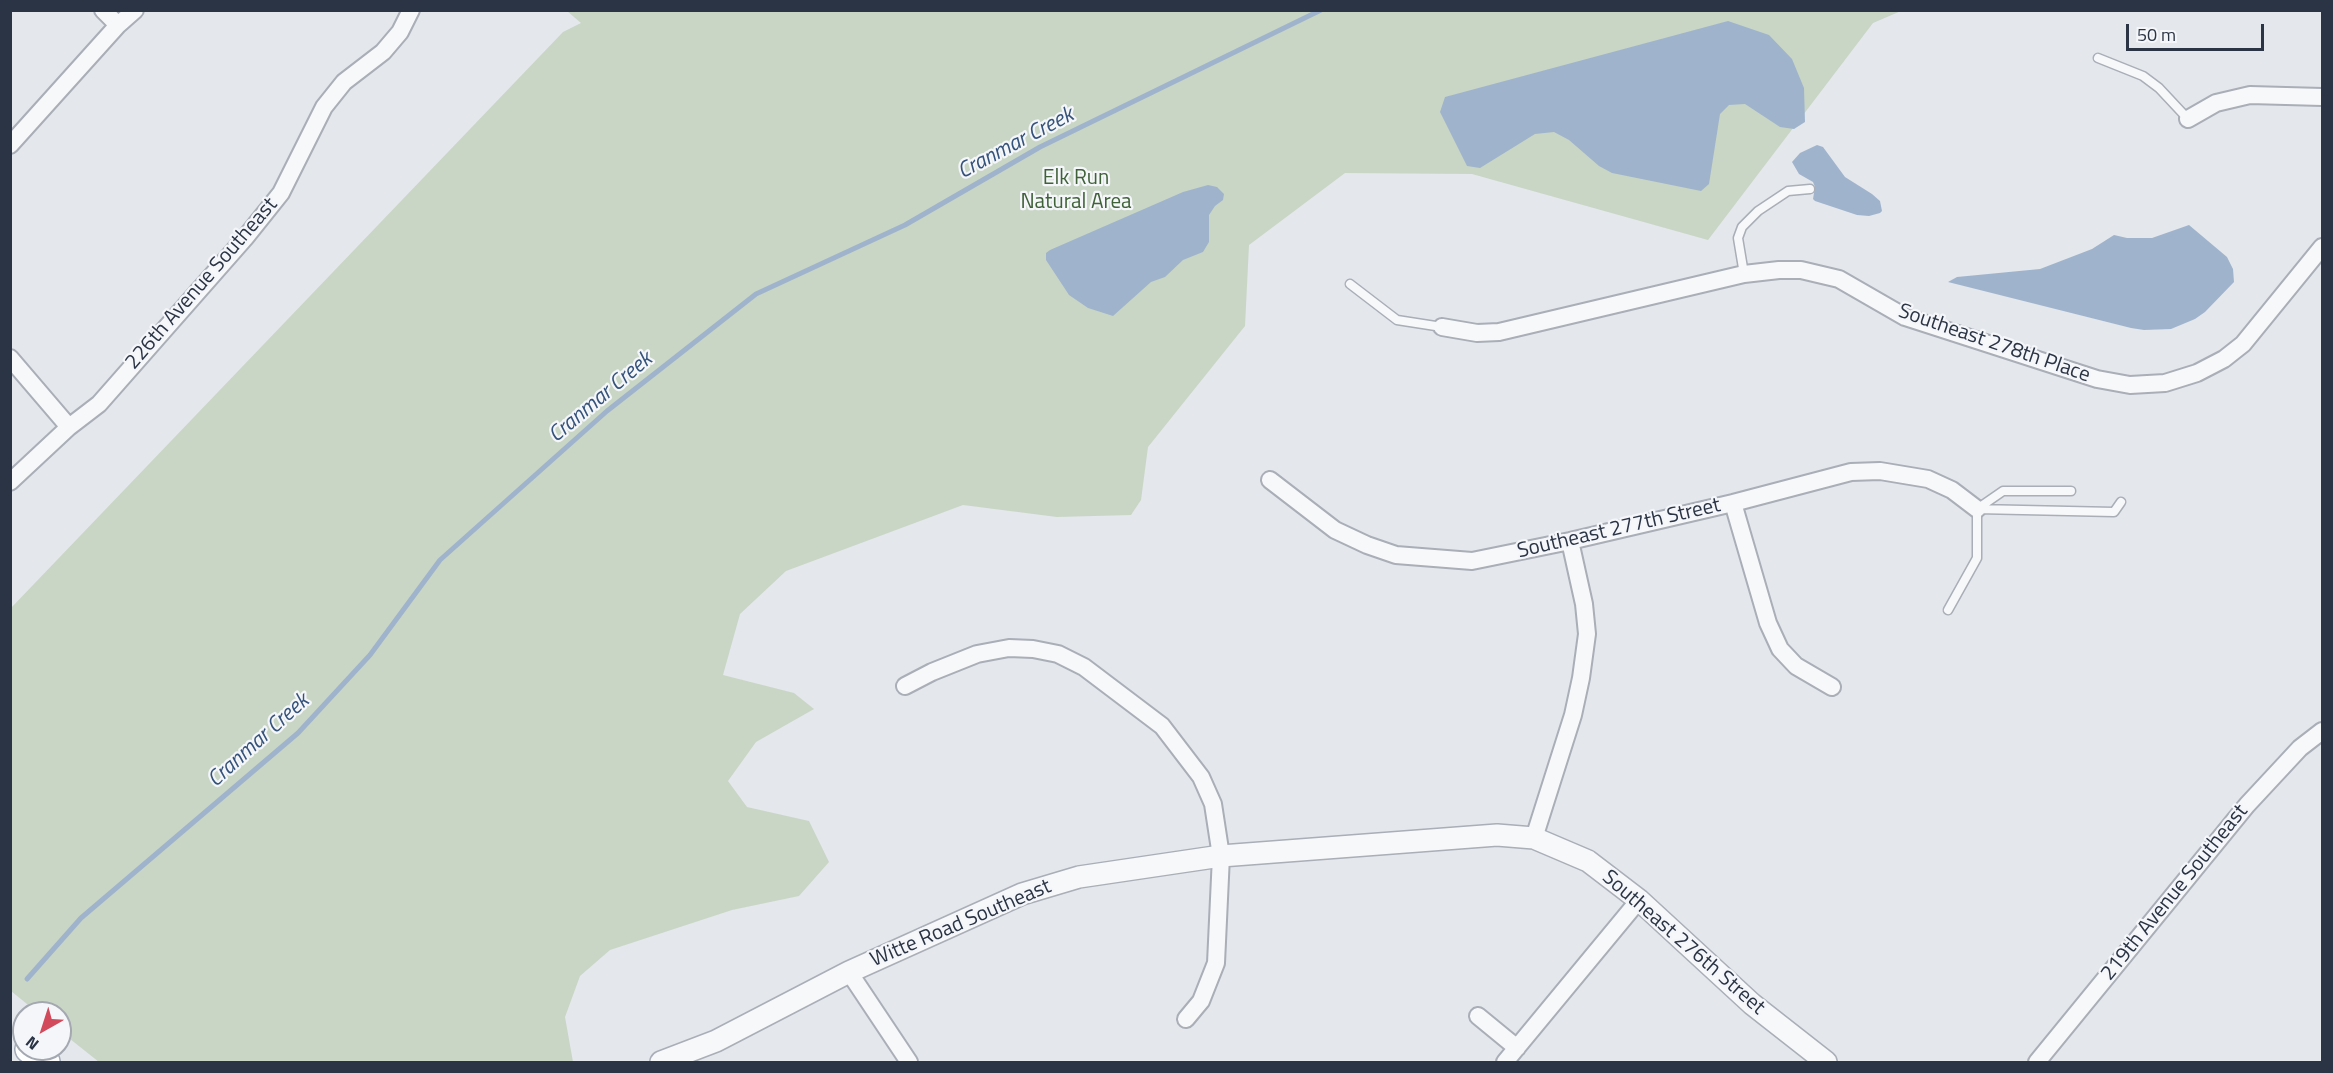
<!DOCTYPE html>
<html>
<head>
<meta charset="utf-8">
<style>
  body { margin:0 }
  #map { position:relative; width:2333px; height:1073px; overflow:hidden; background:#e4e7ec; font-family:"Titillium Web",sans-serif }
  canvas { display:block }
  .frame { position:absolute; inset:0; border:12px solid #2b3445; pointer-events:none }
  .north { position:absolute; left:12px; top:1001px; width:60px; height:60px; box-sizing:border-box; background:#f4f6f9; border:2px solid #a4a8b1; border-radius:50%; rotate:219deg; font-size:16px; font-weight:700; line-height:24px; text-align:center; color:#2b3445 }
  .north::after { content:''; display:block; margin:auto; width:21px; height:27px; background:#d1495b; clip-path:polygon(50% 0,100% 100%,50% 72%,0 100%) }
  .scale { position:absolute; left:2126px; top:24px; width:138px; height:27px; box-sizing:border-box; border:3px solid #2b3445; border-top:0; padding-left:8px; font-size:18px; line-height:21px; white-space:nowrap; color:#2b3445; -webkit-text-stroke:4px #f4f6f9; paint-order:stroke }
</style>
</head>
<body>
<div id="map">
<canvas width="2333" height="1073"></canvas>
<div class="frame"></div>
<div class="north">N</div>
<div class="scale">50 m</div>
</div>
<script>
const ctx = document.querySelector('canvas').getContext('2d');
ctx.lineJoin = 'round';
function fillPath(path, color) { ctx.fillStyle = color; ctx.fill(path, 'evenodd'); }
const poly = rows => new Path2D(rows.map(r => 'M' + r).join(''));
function stroke(path, color, width, dash) { ctx.strokeStyle = color; ctx.lineWidth = width; ctx.lineCap = dash ? 'butt' : 'round'; ctx.setLineDash(dash || []); ctx.stroke(path); }
function label(font, color, halo, rows, align = 'center') {
  ctx.font = font + ' "Titillium Web",sans-serif'; ctx.lineWidth = 4.5; ctx.setLineDash([]); ctx.textBaseline = 'middle'; ctx.strokeStyle = halo; ctx.fillStyle = color; for (const [text, x, y, turn = 0] of rows) {
    ctx.save(); ctx.translate(x, y); ctx.rotate((+turn || 0) * Math.PI / 180); ctx.textAlign = isNaN(turn) ? turn : align; if (halo) ctx.strokeText(text, 0, 0); ctx.fillText(text, 0, 0); ctx.restore();
  }
}
const green = poly([
  [567,11,1901,11,1873,23,1708,240,1472,174,1345,173,1249,245,1245,326,1148,447,1141,500,1131,515,1057,517,963,505,786,571,740,614,723,675,794,693,814,709,756,742,728,781,747,807,809,821,829,862,799,896,732,910,610,950,580,976,565,1017,573,1062,99,1062,60,1031,60,1013,38,1013,11,991,10,609,563,32,581,23]
]);
const water = poly([
  [1728,21,1769,35,1792,59,1804,88,1805,122,1794,129,1780,127,1745,104,1729,105,1720,114,1709,184,1701,191,1612,173,1599,166,1569,140,1554,132,1535,134,1480,168,1467,166,1440,112,1445,97],
  [1817,145,1823,147,1845,177,1872,194,1880,201,1882,211,1880,213,1869,216,1857,215,1815,201,1813,199,1815,187,1813,182,1799,174,1792,162,1800,153],
  [1208,185,1217,187,1224,194,1223,200,1215,206,1209,215,1209,242,1203,252,1183,260,1165,277,1151,282,1113,316,1088,308,1069,295,1046,260,1046,253,1050,250,1183,192],
  [2189,225,2227,257,2233,269,2234,282,2205,312,2195,319,2171,329,2144,330,2131,328,1948,282,1957,277,2040,269,2092,249,2114,235,2127,238,2152,238]
]);
const stream = poly([
  [27,979,81,918,298,733,370,655,440,560,607,411,756,294,905,225,1040,147,1321,10]
]);
const service = poly([
  [2098,58,2143,76,2159,88,2188,119],
  [1744,274,1738,238,1742,227,1758,211,1788,191,1810,189],
  [1350,284,1397,320,1442,327],
  [1977,509,2114,512,2121,502],
  [1948,610,1977,558,1977,509,2003,491,2071,491]
]);
const minor = poly([
  [103,10,118,25],
  [2188,119,2216,103,2250,95,2322,97],
  [10,145,118,25,135,10],
  [1442,327,1477,333,1499,332,1744,274,1779,270,1801,270,1839,279,1905,317,2097,379,2130,385,2165,383,2197,373,2224,359,2243,344,2322,247],
  [10,358,69,427],
  [1270,480,1335,530,1367,545,1396,555,1472,561,1570,541,1733,503,1851,472,1880,471,1928,479,1952,490,1977,509],
  [10,482,69,427,99,404,245,238,281,193,324,107,344,82,383,52,400,32,411,10],
  [1733,503,1768,623,1780,649,1796,666,1832,687],
  [905,686,932,672,977,654,1009,648,1033,649,1058,654,1084,667,1162,726,1201,777,1213,804,1221,856,1216,963,1201,1001,1186,1019],
  [1534,838,1573,715,1581,678,1587,634,1584,604,1570,541],
  [849,972,909,1062],
  [1478,1016,1517,1048],
  [1505,1062,1639,900],
  [2037,1062,2247,805,2300,748,2322,731]
]);
const tertiary = poly([
  [661,1062,716,1041,849,972,1022,894,1079,877,1221,856,1497,835,1534,838,1588,861,1639,900,1752,1004,1826,1062]
]);
const primary = poly([
  [29,1049,46,1062]
]);
const parkNames = [
  ["Elk Run",1076,179],
  ["Natural Area",1076,203]
];
const streetNames = [
  ["226th Avenue Southeast",202,284,-49],
  ["Southeast 278th Place",1994,344,19],
  ["Southeast 277th Street",1619,529,-13],
  ["219th Avenue Southeast",2175,893,-51],
  ["Witte Road Southeast",961,924,-23],
  ["Southeast 276th Street",1683,943,41]
];
const waterNames = [
  ["Cranmar Creek",1016,144,-28],
  ["Cranmar Creek",601,398,-40],
  ["Cranmar Creek",259,741,-42]
];
fillPath(green, '#c9d6c5');
fillPath(water, '#9fb4cc');
stroke(stream, '#9fb4cc', 5);
stroke(service, '#a9aeb7', 11);
stroke(minor, '#a9aeb7', 20);
stroke(tertiary, '#a9aeb7', 24);
stroke(primary, '#a3abb8', 30);
stroke(service, '#f7f8fa', 8);
stroke(minor, '#f7f8fa', 16);
stroke(tertiary, '#f7f8fa', 21);
stroke(primary, '#fff', 27);
label('21px', '#3f6138', '#f4f6f9', parkNames);
label('21px', '#2b3445', '#f4f6f9', streetNames);
label('italic 22px', '#34527a', '#f4f6f9', waterNames);
</script>
</body>
</html>
